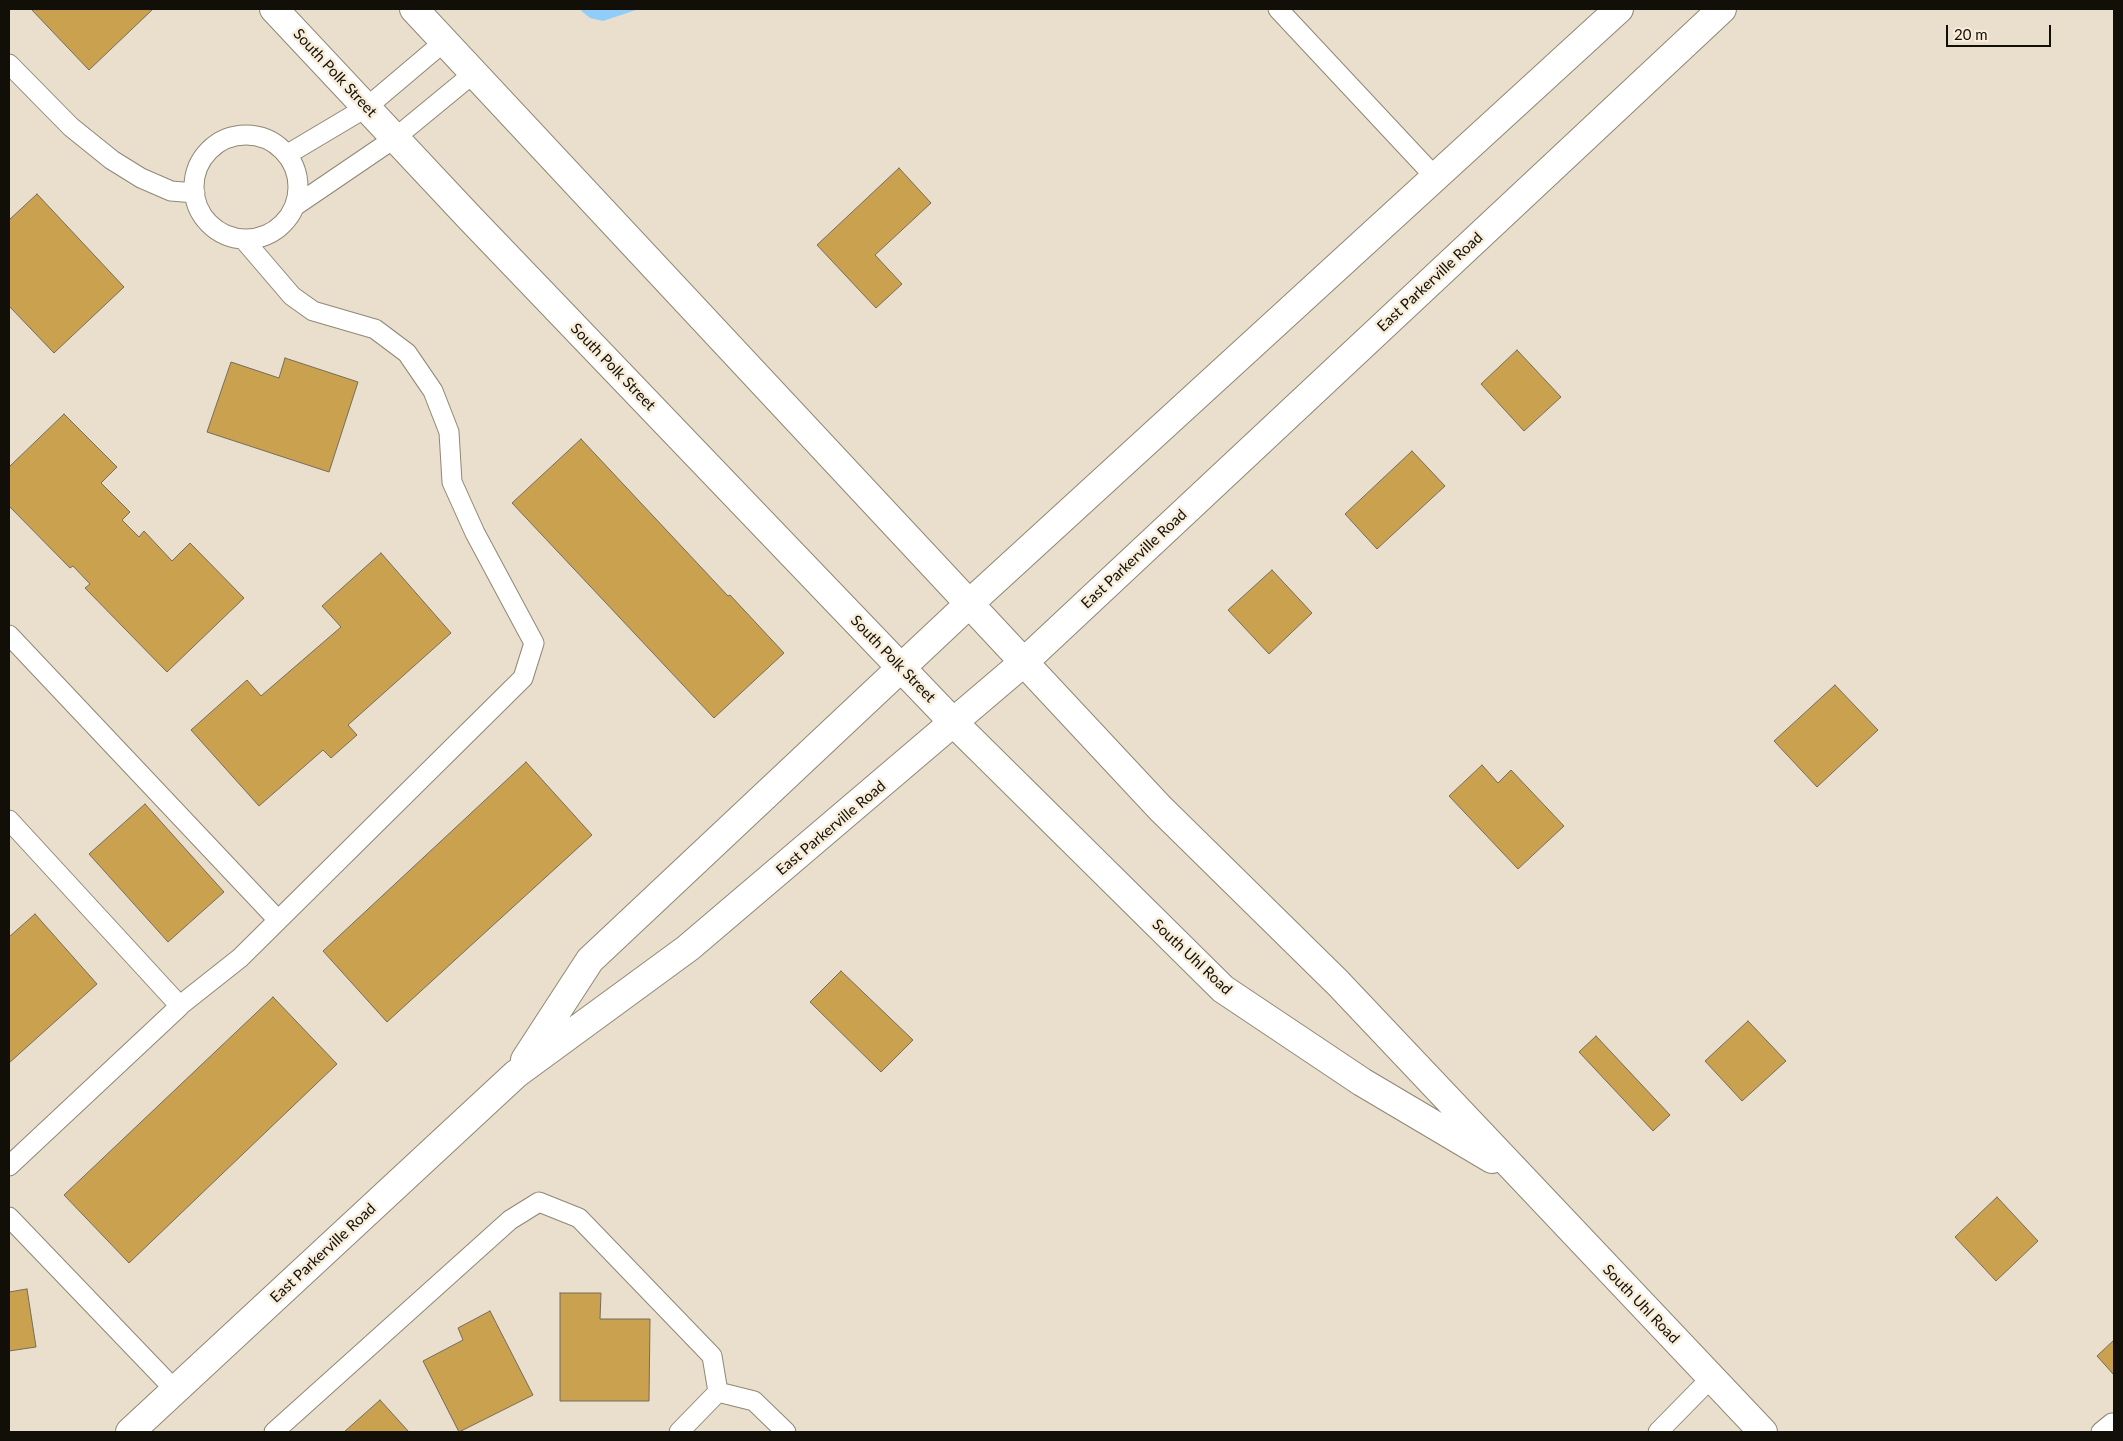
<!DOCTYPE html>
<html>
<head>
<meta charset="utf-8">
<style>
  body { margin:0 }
  #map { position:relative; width:2123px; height:1441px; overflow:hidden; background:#eadfcc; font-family:Lato,sans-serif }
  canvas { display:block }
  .frame { position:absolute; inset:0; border:10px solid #120e08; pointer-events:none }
  .scale { position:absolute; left:1946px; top:25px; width:105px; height:22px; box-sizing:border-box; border:2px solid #120e08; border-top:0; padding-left:6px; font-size:15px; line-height:18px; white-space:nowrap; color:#120e08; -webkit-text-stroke:4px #f7edd9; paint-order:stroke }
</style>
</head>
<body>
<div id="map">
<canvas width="2123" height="1441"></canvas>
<div class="frame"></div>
<div class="scale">20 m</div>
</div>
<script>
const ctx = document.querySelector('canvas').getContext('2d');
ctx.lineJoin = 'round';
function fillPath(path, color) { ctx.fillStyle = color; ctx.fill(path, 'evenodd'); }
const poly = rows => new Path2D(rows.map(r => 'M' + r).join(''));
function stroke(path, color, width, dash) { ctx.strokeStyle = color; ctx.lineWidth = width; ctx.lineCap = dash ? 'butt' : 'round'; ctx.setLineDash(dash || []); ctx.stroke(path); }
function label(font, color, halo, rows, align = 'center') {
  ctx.font = font + ' Lato,sans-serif'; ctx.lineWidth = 5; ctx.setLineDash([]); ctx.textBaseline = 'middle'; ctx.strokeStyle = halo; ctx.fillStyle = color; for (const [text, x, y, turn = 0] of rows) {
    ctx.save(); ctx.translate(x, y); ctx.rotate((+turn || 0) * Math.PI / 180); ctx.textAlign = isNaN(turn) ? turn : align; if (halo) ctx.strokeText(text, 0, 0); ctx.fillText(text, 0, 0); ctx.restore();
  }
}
const water = poly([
  [579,9,639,9,603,21,590,18]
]);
const building = poly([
  [31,9,153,9,89,70,31,9],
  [899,168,931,203,875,255,902,284,876,308,817,245,899,168],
  [37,194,124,287,54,353,9,306,9,220,37,194],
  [1517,350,1561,397,1524,431,1481,384,1517,350],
  [285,358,358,382,329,472,207,432,231,362,279,378,285,358],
  [64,414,117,467,101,483,130,512,122,520,139,537,144,531,172,561,190,543,244,598,167,672,85,588,90,584,73,566,70,568,9,506,9,467,64,414],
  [581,439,728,596,730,595,784,653,714,718,512,503,581,439],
  [1412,451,1445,486,1377,549,1345,514,1412,451],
  [381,553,451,633,348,725,357,735,331,758,323,750,259,806,191,730,247,680,261,696,341,627,322,606,381,553],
  [1272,570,1312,613,1269,654,1228,610,1272,570],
  [1835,685,1878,730,1817,787,1774,741,1835,685],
  [526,762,592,835,387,1022,323,951,526,762],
  [1482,765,1498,783,1511,770,1564,826,1518,869,1449,796,1482,765],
  [145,804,224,892,168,942,89,854,145,804],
  [35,914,97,984,9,1063,9,937,35,914],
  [841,971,913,1040,881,1072,810,1002,841,971],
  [273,997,337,1064,129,1263,64,1195,273,997],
  [1748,1021,1786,1061,1742,1101,1705,1061,1748,1021],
  [1596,1036,1670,1115,1653,1131,1579,1052,1596,1036],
  [1997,1197,2038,1241,1996,1281,1955,1237,1997,1197],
  [27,1289,36,1347,9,1351,9,1292,27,1289],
  [560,1293,601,1293,600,1319,650,1319,649,1401,560,1401,560,1293],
  [490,1311,533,1395,459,1432,423,1361,463,1340,458,1328,490,1311],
  [2114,1340,2114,1375,2097,1356,2114,1340],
  [380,1400,409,1432,344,1432,380,1400]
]);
const service = poly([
  [1278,9,1436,178],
  [9,64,71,127,112,160,141,178,171,191,195,193],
  '194 187a52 52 0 1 1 104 0a52 52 0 1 1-104 0Z',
  [288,154,367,107,445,41],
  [295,206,395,138,474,73],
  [9,635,278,920],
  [9,820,180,1006,9,1166],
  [178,1007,240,958,523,678,534,643,475,533,452,482,449,432,433,391,407,353,375,329,313,311,292,296,244,240],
  [9,1217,175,1390],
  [718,1392,754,1401,786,1432],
  [274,1432,510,1220,539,1202,579,1218,712,1356,718,1392,679,1432],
  [1658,1432,1711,1378],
  [2101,1432,2112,1423]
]);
const secondary = poly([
  [274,9,469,217,954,723,1223,989,1362,1082,1492,1159],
  [414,9,1160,808,1338,983,1763,1432],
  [525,1060,590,960,970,603,1619,9],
  [130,1432,516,1074,688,948,1024,662,1722,9]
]);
const streetNames = [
  ["South Polk Street",335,73,47],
  ["East Parkerville Road",1430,282,-43],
  ["South Polk Street",613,367,46],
  ["East Parkerville Road",1134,559,-43],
  ["South Polk Street",893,659,46],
  ["East Parkerville Road",831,828,-40],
  ["South Uhl Road",1192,957,43],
  ["East Parkerville Road",323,1253,-43],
  ["South Uhl Road",1641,1304,46]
];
fillPath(water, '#91cdfa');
fillPath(building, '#c9a14f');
stroke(building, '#756c5b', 1);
stroke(service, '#908775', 21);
stroke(secondary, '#908775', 30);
stroke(service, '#fff', 19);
stroke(secondary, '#fff', 28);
label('15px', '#120e08', '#f7edd9', streetNames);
</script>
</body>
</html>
